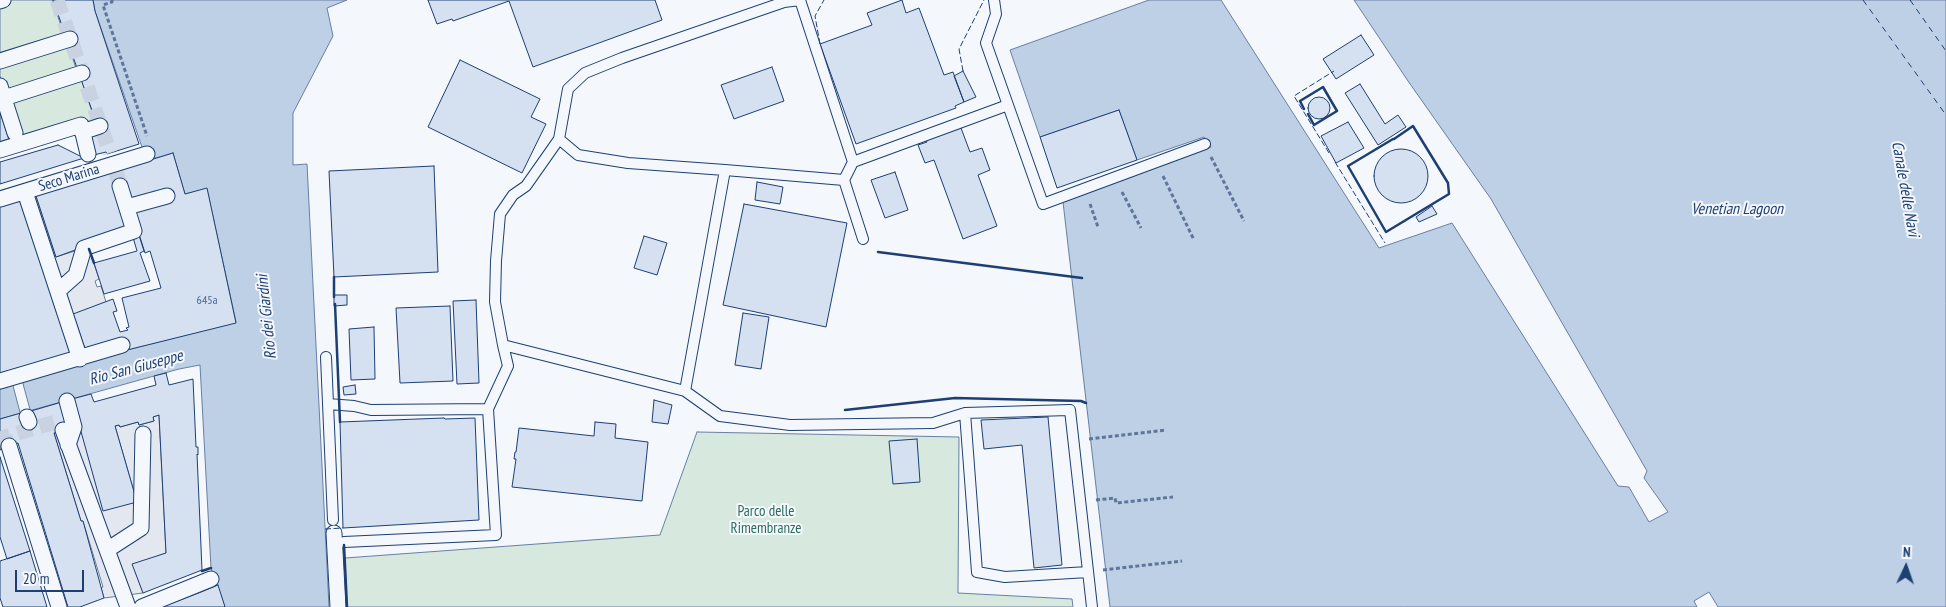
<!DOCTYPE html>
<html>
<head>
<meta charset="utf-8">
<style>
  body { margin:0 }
  #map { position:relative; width:1946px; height:607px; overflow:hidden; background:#f4f7fb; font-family:"PT Sans Narrow",sans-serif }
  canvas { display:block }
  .north { position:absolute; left:1881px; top:542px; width:50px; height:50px; -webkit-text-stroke:4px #f4f7fb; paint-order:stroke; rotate:3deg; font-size:14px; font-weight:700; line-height:20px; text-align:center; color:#1d3f73 }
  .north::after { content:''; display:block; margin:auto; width:18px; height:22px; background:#1d3f73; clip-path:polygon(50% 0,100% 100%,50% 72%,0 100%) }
  .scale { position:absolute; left:15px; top:570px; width:69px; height:22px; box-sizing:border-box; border:2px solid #1d3f73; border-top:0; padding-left:6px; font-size:15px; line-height:18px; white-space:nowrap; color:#1d3f73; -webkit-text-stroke:4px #f4f7fb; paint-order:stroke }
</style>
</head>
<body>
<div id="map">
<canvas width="1946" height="607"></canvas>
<div class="north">N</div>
<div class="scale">20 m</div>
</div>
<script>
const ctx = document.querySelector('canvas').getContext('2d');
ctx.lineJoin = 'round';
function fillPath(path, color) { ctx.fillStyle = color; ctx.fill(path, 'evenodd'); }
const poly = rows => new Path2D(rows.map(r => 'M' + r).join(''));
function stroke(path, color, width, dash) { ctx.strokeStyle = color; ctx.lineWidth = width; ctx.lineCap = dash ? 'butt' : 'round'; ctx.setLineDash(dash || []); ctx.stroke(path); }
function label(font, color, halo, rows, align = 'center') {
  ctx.font = font + ' "PT Sans Narrow",sans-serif'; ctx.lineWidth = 4; ctx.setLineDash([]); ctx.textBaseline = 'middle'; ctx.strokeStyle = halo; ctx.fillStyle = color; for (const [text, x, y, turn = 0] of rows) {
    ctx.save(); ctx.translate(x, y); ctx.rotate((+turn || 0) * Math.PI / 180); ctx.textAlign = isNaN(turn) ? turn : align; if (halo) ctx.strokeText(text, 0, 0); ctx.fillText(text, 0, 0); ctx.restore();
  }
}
const green = poly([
  [9,0,52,0,65,37,0,58,0,3,9,0],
  [67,42,77,71,6,94,0,76,0,64,67,42],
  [80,75,96,124,14,142,8,99,80,75],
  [697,432,959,437,958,593,1072,599,1073,607,347,607,345,558,660,535,697,432]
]);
const parking = poly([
  [35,193,56,257,78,250,87,243,99,279,95,281,97,287,101,286,106,302,74,315,85,349,70,353,19,198,35,193],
  [159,415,166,553,133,565,143,593,104,598,101,588,103,587,83,521,81,521,54,433,79,425,137,502,115,426,119,425,120,427,138,422,139,425,154,421,153,417,159,415]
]);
const water = poly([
  [93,0,347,0,327,8,333,36,293,113,293,165,307,164,329,607,225,607,211,568,200,365,179,369,0,419,0,389,123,351,236,322,207,189,185,194,173,153,156,158,143,150,95,11,93,0],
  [1149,0,1221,0,1379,248,1452,223,1618,486,1629,487,1649,522,1668,512,1644,478,1647,471,1491,199,1408,81,1354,0,1946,0,1946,607,1718,607,1709,592,1694,601,1697,607,1110,607,1063,202,1211,147,1204,137,1137,160,1119,110,1040,137,1010,50,1149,0]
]);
const pier = poly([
  [22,380,31,413,21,416,12,382,22,380]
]);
const ferry = poly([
  [1863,0,1946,115],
  [1910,0,1946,51]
]);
const building = poly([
  [53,0,93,0,95,11,139,144,107,154,106,152,94,155,88,136,100,133,53,0],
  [428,0,655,0,662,20,533,67,509,1,453,21,452,19,437,24,428,0],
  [902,0,906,13,919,8,944,75,953,72,964,102,955,106,956,108,856,144,820,44,872,25,867,13,902,0],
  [1361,35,1374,55,1336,79,1323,59,1361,35],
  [460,60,540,99,531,117,546,124,522,173,428,127,460,60],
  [772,67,784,101,734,119,721,85,772,67],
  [963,71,976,97,964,102,954,76,963,71],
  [1360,84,1385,124,1398,115,1406,127,1378,145,1345,93,1360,84],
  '1308 108a11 11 0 1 1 22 0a11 11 0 1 1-22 0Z',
  [1119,110,1137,160,1057,188,1040,137,1119,110],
  [0,112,10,143,0,146,0,112],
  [1348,122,1364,148,1336,163,1321,136,1348,122],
  [961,128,970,152,982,148,990,170,978,175,997,226,963,239,934,160,925,163,918,145,927,142,926,140,961,128],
  [58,145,84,158,0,184,0,162,58,145],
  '1374 176a27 27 0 1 1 54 0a27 27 0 1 1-54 0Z',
  [173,153,185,194,207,188,236,323,123,351,85,349,73,314,113,299,117,311,113,312,120,332,128,330,126,328,129,327,122,298,161,288,150,251,145,253,131,209,130,230,56,257,35,193,79,182,173,153],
  [434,166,438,272,334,277,329,171,434,166],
  [895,172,908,210,885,218,871,180,895,172],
  [757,182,783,187,780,204,755,200,757,182],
  [19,198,71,353,0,373,0,203,19,198],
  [744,204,847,223,826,327,723,305,744,204],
  [1432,206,1437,214,1419,222,1416,217,1432,206],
  [138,232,144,251,140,253,150,281,104,294,94,263,137,251,132,234,138,232],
  [644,236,667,243,657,275,634,268,644,236],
  [334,295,347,295,347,305,334,306,334,295],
  [476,300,479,383,457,384,453,301,476,300],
  [450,306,453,381,400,383,396,308,450,306],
  [743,313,769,317,761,369,735,365,743,313],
  [374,327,375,379,351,380,349,329,374,327],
  [166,373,169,385,193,379,196,447,198,447,198,455,197,454,202,570,143,593,132,564,166,553,159,415,153,417,154,421,139,425,138,422,120,427,119,425,115,426,137,502,103,511,72,399,91,394,94,402,156,385,154,376,166,373],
  [355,385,356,394,344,395,343,387,355,385],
  [654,400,672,405,668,424,652,422,654,400],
  [62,402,70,428,54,433,81,521,83,521,104,598,80,607,68,607,18,443,0,450,0,419,21,413,33,421,31,411,62,402],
  [1048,417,1062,565,1034,568,1022,445,984,449,981,420,1048,417],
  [444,418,445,419,475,418,479,520,343,528,340,422,444,418],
  [595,422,616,424,615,438,648,442,642,501,512,487,516,459,514,459,515,452,516,452,519,428,594,436,595,422],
  [917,439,920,482,893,484,889,441,917,439],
  [0,457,30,551,7,559,0,537,0,457],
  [30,551,47,607,3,607,0,598,0,561,30,551],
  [218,585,225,607,162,607,201,592,218,585]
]);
const pedestrianTunnel = poly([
  [57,0,110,153],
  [116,171,120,186],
  [9,446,5,437,31,429,59,421,63,430]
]);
const path = poly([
  [112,0,112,2,103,5,147,136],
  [1211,157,1244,221],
  [1163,176,1194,240],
  [1122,192,1141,228],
  [1090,204,1098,227],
  [1089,439,1166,430],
  [1096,500,1115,498,1116,503,1173,497],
  [1103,570,1182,561]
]);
const service = poly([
  [800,0,784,2,622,58,585,73,568,89,559,139,526,186,513,195,500,214,496,261,495,302,503,345,685,391,720,416,790,425,933,423,965,413,1070,410,1092,607],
  [800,0,853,162],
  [994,0,996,14,986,43,1043,204,1205,144],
  [559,139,578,155,628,163,725,170],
  [844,180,863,239],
  [326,357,333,520],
  [685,391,725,170,844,180,853,162,1008,105],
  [328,404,354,406,371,410,488,409,508,366,503,345],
  [965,413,977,572,1005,577,1088,572],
  [344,542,496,535,488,409]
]);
const pedestrian = poly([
  [0,1,3,0],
  [0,61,70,39],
  [0,86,15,133],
  [4,98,82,73],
  [82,132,100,126],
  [0,150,81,125,88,154],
  [25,192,80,359],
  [0,199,147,154],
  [127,207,167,196],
  [58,291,76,275,84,248,134,231,120,186],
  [0,381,122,345],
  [67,401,74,427,68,445],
  [27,417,29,422],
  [63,430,128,607],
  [9,446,59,607],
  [334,533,338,607],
  [107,550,141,528,143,434],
  [142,607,211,579]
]);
const fence = poly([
  [820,44,815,16,824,0],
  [963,71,959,49,984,0],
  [1329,153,1294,96,1334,71],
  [1335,162,1385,243],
  [325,529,343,528]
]);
const wall = poly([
  [1304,109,1300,101,1323,87,1337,111,1314,125,1308,114],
  [1393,139,1348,166,1386,232,1449,194,1448,183,1413,126,1394,139],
  [89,249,94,263],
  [878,252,1082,278],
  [334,277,334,297],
  [335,304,340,422],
  [845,410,955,398,1081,401,1086,403],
  [344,545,347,607],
  [202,571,211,568]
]);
const numberNames = [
  ["645a",207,301]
];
const streetNames = [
  ["Seco Marina",69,178,-17]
];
const parkNames = [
  ["Parco delle",766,512],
  ["Rimembranze",766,529]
];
const waterNames = [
  ["Canale delle Navi",1905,189,80],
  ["Venetian Lagoon",1737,209],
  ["Rio dei Giardini",267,317,-96],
  ["Rio San Giuseppe",136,368,-15]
];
fillPath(green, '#d7e8df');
stroke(green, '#687fa3', 1);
fillPath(parking, '#e3e8f0');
stroke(parking, '#687fa3', 1);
fillPath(water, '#bed0e5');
stroke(water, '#687fa3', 1);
fillPath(pier, '#f4f7fb');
stroke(pier, '#687fa3', 1);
stroke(ferry, '#1d3f73', 1, [6, 5]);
fillPath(building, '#d5e0f0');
stroke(building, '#1d3f73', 1);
stroke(pedestrianTunnel, '#c9d2e0', 15, [15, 8]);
stroke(service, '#1d3f73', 12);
stroke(pedestrian, '#1d3f73', 17);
stroke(path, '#5e769c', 3, [4, 2.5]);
stroke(service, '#f4f7fb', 10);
stroke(pedestrian, '#f4f7fb', 15);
stroke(fence, '#1d3f73', 1, [6, 2.5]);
stroke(wall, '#1d3f73', 2.5);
label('12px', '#4b6792', null, numberNames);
label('15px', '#1d3f73', '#f4f7fb', streetNames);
label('15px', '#2c6c60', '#f4f7fb', parkNames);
label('italic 16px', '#1d3f73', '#f4f7fb', waterNames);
</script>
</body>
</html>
